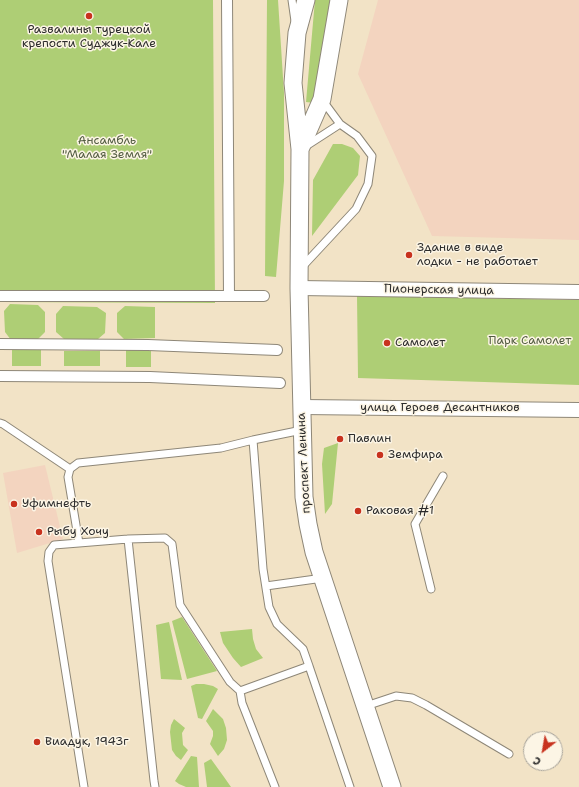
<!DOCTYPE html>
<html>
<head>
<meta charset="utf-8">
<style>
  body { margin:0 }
  #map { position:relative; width:579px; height:787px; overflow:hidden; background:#f2e3c6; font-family:"Shantell Sans",sans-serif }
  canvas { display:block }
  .north { position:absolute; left:523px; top:731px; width:40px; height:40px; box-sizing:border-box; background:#fcf5e5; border:1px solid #a8a49b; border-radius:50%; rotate:211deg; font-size:11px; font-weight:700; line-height:16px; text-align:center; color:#2b2b2b }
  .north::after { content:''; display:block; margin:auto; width:14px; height:18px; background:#c8321e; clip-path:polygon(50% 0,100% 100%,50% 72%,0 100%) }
</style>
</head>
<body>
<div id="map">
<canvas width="579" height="787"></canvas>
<div class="north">С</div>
</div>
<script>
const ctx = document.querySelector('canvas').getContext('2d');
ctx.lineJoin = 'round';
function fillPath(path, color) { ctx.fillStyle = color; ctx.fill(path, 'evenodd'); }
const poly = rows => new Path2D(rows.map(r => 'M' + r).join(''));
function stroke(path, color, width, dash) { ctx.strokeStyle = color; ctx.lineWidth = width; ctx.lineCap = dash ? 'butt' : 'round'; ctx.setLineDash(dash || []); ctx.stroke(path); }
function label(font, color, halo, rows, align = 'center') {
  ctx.font = font + ' "Shantell Sans",sans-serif'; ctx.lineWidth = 3; ctx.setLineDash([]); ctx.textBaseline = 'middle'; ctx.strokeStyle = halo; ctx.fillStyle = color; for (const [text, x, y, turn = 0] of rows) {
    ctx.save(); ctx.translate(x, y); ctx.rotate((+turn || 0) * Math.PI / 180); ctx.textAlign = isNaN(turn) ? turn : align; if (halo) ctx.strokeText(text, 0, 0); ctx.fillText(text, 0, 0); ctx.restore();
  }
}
const built = poly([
  [378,0,579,0,579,240,432,236,358,74],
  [45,465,63,539,17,553,3,473]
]);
const green = poly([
  [0,0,213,0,215,303,0,302],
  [267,0,278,0,284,93,284,181,276,277,265,276],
  [315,0,330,0,314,103,306,102],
  [333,144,342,144,353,148,360,156,358,175,312,236,313,180],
  [357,296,579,300,579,385,358,378],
  [10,304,38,305,45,312,45,332,38,339,11,340,5,332,4,311],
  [63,306,97,307,106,313,105,333,98,339,64,339,56,332,56,314],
  [125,306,155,307,155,338,124,339,117,332,117,313],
  [12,349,41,349,41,366,12,366],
  [126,350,151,350,151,367,126,367],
  [64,351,100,351,100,366,64,366],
  [338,443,332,504,325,514,322,464,324,448],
  [182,617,217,671,187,679,172,621],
  [169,622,182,680,161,679,156,625],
  [252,629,253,639,256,649,263,658,241,667,233,658,223,643,220,632],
  [196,684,204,684,213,686,218,689,202,719,198,718,191,686],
  [213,709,223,719,226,728,227,740,224,749,218,756,210,744,213,736,213,731,206,721],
  [174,719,185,728,182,733,183,745,188,750,181,760,176,756,172,750,170,732,171,725],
  [191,756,197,757,199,787,186,787,179,784,175,781],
  [211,759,224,777,231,787,207,787,204,763]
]);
const service = poly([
  [292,0,295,21],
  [306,146,340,124],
  [302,267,356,209,368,184,372,156,357,136,340,124,323,101],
  [0,423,3,424,70,469],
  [253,440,263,569,269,607,277,624,303,649,309,666],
  [128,539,154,781,155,787],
  [79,543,128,539,165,538,172,544,180,605,230,682,240,691,242,703,275,787],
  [266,586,323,578],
  [431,589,415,524,443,476],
  [240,691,309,666,350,787],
  [366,706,396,696,412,698,426,705,509,754],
  [84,787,48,561,49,552,54,545,79,543,68,477,70,469,78,463,221,448,253,440,302,430]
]);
const pedestrian = poly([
  [227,0,229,296],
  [0,296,264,296],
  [0,344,148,345,277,350],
  [0,376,150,377,280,383]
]);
const minor = poly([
  [299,288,579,292],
  [302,407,579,410]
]);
const tertiary = poly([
  [306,0,297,33,293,83,300,149,299,288,304,497,308,524,314,552,392,787],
  [301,147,322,99,339,0]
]);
const markers = [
  [89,16,4,"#c8321e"],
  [409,255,4,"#c8321e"],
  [387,343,4,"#c8321e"],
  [340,439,4,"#c8321e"],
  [380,455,4,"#c8321e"],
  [14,504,4,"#c8321e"],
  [358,511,4,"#c8321e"],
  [39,532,4,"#c8321e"],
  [37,742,4,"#c8321e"]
];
const poiNames = [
  ["Развалины турецкой",89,30,"center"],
  ["крепости Суджук-Кале",89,44,"center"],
  ["Здание в виде",417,248],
  ["лодки - не работает",417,262],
  ["Самолет",395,343],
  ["Павлин",348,439],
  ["Земфира",388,455],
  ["Уфимнефть",22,504],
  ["Раковая #1",366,511],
  ["Рыбу Хочу",47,532],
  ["Виадук, 1943г",45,742]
];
const parkNames = [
  ["Ансамбль",107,141],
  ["\"Малая Земля\"",107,155],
  ["Парк Самолет",530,341]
];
const streetNames = [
  ["Пионерская улица",439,290,1],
  ["улица Героев Десантников",440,408],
  ["проспект Ленина",304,463,-93]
];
fillPath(built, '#f3d4bf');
fillPath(green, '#aece75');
stroke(service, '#8e8778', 9);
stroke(pedestrian, '#8e8778', 12);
stroke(minor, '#8e8778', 16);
stroke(tertiary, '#8e8778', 19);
stroke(service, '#fff', 7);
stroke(pedestrian, '#fff', 10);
stroke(minor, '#fff', 14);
stroke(tertiary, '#fff', 17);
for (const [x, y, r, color] of markers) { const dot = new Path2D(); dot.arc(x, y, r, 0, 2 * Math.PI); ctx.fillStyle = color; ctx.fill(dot); stroke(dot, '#fcf5e5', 1.5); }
label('12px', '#2b2b2b', '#fcf5e5', poiNames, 'left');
label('12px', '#525c41', '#fcf5e5', parkNames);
label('12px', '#2b2b2b', '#fcf5e5', streetNames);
</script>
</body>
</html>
